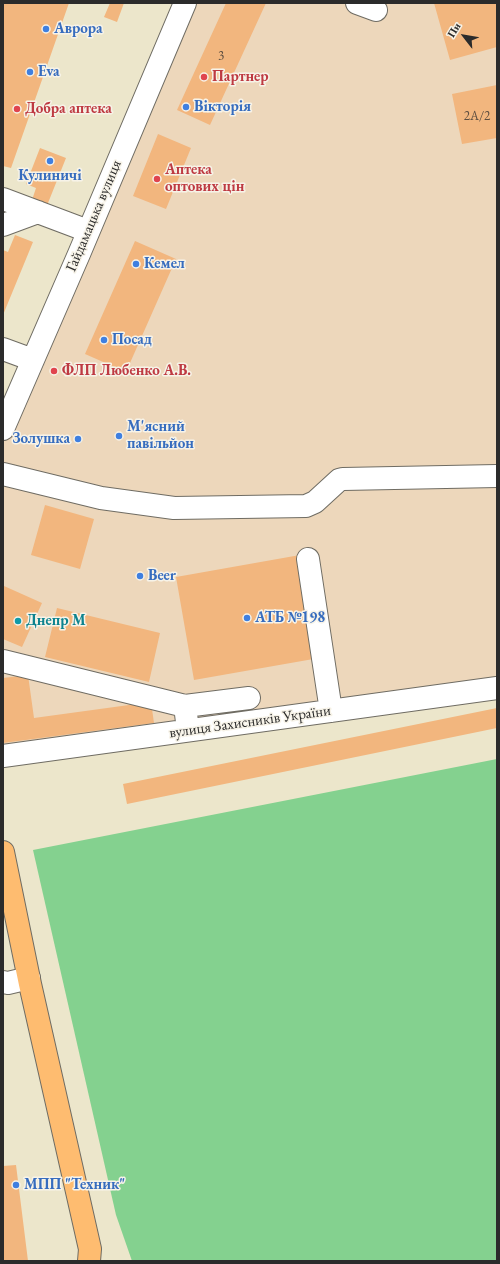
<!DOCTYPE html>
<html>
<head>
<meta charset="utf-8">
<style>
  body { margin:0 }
  #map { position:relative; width:500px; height:1264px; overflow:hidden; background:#ece6cb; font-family:"EB Garamond",serif }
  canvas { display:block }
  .frame { position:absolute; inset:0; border:4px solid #2b2b2b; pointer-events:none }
  .north { position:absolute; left:444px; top:16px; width:40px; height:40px; -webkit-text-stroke:3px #f7f3e8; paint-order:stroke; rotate:301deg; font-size:11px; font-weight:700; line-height:16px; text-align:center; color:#2b2b2b }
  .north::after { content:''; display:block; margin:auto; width:14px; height:18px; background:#2b2b2b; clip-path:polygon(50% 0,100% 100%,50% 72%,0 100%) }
</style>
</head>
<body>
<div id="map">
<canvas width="500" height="1264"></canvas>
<div class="frame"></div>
<div class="north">Пн</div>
</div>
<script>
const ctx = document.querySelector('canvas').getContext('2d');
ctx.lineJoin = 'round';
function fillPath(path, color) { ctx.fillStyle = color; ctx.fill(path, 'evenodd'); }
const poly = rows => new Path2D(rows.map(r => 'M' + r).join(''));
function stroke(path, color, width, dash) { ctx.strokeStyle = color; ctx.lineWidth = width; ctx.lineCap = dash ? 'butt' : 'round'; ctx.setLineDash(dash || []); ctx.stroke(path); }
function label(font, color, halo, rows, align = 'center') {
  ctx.font = font + ' "EB Garamond",serif'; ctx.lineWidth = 3; ctx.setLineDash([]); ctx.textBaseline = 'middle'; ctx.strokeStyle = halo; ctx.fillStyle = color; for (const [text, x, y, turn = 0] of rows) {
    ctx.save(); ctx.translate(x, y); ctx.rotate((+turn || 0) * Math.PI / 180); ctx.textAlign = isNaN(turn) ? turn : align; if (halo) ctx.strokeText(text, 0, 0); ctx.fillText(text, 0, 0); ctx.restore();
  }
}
const built = poly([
  [185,3,497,3,497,688,3,756,3,429]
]);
const green = poly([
  [497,759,497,1261,132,1261,116,1215,33,850]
]);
const building = poly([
  [3,3,69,3,11,168,3,166],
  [110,3,124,3,117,22,104,17],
  [226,3,266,3,210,125,177,110],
  [434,3,497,3,497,47,450,60],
  [497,85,497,138,462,144,452,94],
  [158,134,191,148,166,209,133,196],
  [40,148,66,158,46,208,31,203,36,188,26,184],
  [15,235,33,242,3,315,3,250,8,252],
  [135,241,176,259,126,372,85,354],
  [45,505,94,519,80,569,31,555],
  [300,555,319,658,194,680,176,577],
  [4,586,42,603,22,647,3,639],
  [57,608,160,633,149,682,45,657],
  [28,675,34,718,151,702,154,723,3,743,3,678],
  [497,708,497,728,127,804,123,784],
  [16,1165,28,1261,3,1261,3,1166]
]);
const minor = poly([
  [357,3,376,10],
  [3,199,88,231],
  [3,225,38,212],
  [3,349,33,360],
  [3,429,79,254,185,3],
  [3,474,101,498,174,508,306,506,315,502,339,480,343,479,497,476],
  [308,559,331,711],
  [3,661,185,706,188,730],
  [185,706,249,698],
  [3,756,497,688],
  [3,982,8,983,29,978]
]);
const major = poly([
  [3,852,30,984,90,1249,89,1261]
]);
const markers = [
  [46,29,4,"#3f7fe0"],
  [30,72,4,"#3f7fe0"],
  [204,77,4,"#e0444e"],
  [186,107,4,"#3f7fe0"],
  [17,109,4,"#e0444e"],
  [50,161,4,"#3f7fe0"],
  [157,179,4,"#e0444e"],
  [136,264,4,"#3f7fe0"],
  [104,340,4,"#3f7fe0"],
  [54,371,4,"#e0444e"],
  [119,436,4,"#3f7fe0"],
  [78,439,4,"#3f7fe0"],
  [140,576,4,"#3f7fe0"],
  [247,618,4,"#3f7fe0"],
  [18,621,4,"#0f9aa8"],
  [16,1185,4,"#3f7fe0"]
];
const numberNames = [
  ["3",221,56],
  ["2А/2",477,116]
];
const shopNames = [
  ["Аврора",54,29],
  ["Eva",38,72],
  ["Вікторія",194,107],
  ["Кулиничі",50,176,"center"],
  ["Кемел",144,264],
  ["Посад",112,340],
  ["М'ясний",127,427],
  ["павільйон",127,444],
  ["Золушка",70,439,"right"],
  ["Beer",148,576],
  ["АТБ №198",255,618],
  ["МПП \"Техник\"",24,1185]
];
const healthNames = [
  ["Партнер",212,77],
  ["Добра аптека",25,109],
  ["Аптека",165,170],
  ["оптових цін",165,187],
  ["ФЛП Любенко А.В.",62,371]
];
const streetNames = [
  ["Гайдамацька вулиця",94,216,-67],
  ["вулиця Захисників України",250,722,-8]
];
const cultureNames = [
  ["Днепр М",26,621]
];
fillPath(built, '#edd7bb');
fillPath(green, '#84d18f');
fillPath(building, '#f2b67e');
stroke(minor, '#6f6c63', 24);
stroke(major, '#6f6c63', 24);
stroke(minor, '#fff', 22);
stroke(major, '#febc70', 22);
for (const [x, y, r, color] of markers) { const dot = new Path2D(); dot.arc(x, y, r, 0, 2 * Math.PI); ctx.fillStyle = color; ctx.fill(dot); stroke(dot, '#f7f3e8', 1.5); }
label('13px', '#5d4e40', null, numberNames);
label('bold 15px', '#366cbe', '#f7f3e8', shopNames, 'left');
label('bold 15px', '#be3a42', '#f7f3e8', healthNames, 'left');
label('15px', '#2b2b2b', '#f7f3e8', streetNames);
label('bold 15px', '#0d838f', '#f7f3e8', cultureNames, 'left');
</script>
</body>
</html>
